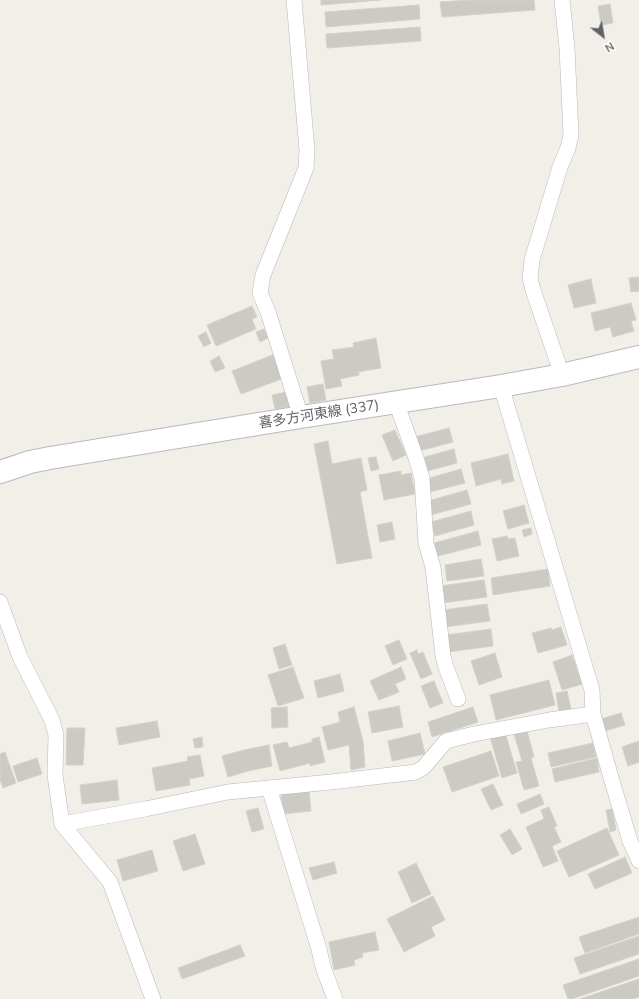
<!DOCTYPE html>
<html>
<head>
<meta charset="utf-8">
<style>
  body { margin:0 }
  #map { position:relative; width:639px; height:999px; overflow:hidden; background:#f1efe8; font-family:"Nunito Sans",sans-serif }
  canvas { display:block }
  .north { position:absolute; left:583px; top:16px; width:40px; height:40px; -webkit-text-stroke:3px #fff; paint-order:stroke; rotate:149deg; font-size:11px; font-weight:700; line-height:16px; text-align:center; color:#5f6368 }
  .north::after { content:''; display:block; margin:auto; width:14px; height:18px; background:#5f6368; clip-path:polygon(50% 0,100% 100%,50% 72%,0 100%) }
</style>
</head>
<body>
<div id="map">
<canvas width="639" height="999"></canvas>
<div class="north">N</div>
</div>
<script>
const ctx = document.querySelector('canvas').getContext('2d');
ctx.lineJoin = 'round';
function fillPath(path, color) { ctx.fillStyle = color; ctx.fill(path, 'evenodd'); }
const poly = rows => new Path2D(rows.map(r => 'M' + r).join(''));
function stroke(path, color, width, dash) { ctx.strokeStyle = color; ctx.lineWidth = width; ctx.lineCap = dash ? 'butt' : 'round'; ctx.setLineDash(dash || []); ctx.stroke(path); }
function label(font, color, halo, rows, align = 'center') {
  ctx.font = font + ' "Nunito Sans","Noto Sans JP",sans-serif'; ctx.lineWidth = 3.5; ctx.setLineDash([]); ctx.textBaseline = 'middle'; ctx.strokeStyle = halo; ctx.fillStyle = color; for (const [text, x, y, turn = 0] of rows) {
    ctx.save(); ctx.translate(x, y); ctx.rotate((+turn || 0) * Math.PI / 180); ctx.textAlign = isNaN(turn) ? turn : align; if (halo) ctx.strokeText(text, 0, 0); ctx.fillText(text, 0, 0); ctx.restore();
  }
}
const building = poly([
  [321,0,381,0,321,5,321,0],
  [471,0,534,0,535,10,442,17,440,2,471,0],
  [610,4,613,23,601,25,598,6,610,4],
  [419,5,420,19,326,27,325,12,419,5],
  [420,27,421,41,327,48,326,34,420,27],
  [639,277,639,291,631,292,629,278,639,277],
  [591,279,596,303,574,308,568,285,591,279],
  [631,303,636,320,631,321,634,331,613,337,610,327,595,331,591,313,631,303],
  [252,306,257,317,252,319,256,329,216,346,207,325,252,306],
  [264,329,268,338,260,342,256,332,264,329],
  [206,332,211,343,204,347,198,336,206,332],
  [376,338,381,368,358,372,359,375,340,379,342,386,326,389,321,361,334,359,332,350,354,347,353,343,376,338],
  [275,354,284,378,241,394,232,371,275,354],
  [219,356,225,368,215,372,210,361,219,356],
  [323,384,326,400,310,403,307,387,323,384],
  [287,392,290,406,275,409,272,395,287,392],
  [449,428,453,442,419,451,415,437,449,428],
  [395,430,406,455,393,461,382,435,395,430],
  [328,441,332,464,361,458,367,490,360,492,372,558,337,564,314,444,328,441],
  [454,449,457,463,424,472,421,458,454,449],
  [508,454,514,481,502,484,501,479,476,486,471,463,508,454],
  [376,457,379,469,371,471,368,458,376,457],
  [461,469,465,483,430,492,426,479,461,469],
  [401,471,401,475,411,473,415,494,384,500,379,475,401,471],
  [467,490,471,504,431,515,428,501,467,490],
  [524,505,529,523,508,529,503,511,524,505],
  [471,511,474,525,435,536,431,522,471,511],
  [392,522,395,539,380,542,377,525,392,522],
  [531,528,532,534,524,537,522,530,531,528],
  [478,531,481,545,438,556,434,543,478,531],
  [507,536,508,539,515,538,519,556,497,561,492,539,507,536],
  [481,559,484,576,447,581,445,565,481,559],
  [548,569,550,586,493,595,491,578,548,569],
  [484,580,487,597,442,603,440,586,484,580],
  [487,604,490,621,445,627,443,610,487,604],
  [561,627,567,645,538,653,532,633,551,628,552,630,561,627],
  [491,629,493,646,448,652,446,635,491,629],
  [399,640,407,659,393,665,385,646,399,640],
  [285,644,292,665,279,669,273,648,285,644],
  [417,650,418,654,423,652,432,674,421,679,410,653,417,650],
  [495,653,502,677,479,685,471,661,495,653],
  [572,655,582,684,562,690,553,662,572,655],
  [293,667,304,698,278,706,268,675,293,667],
  [401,667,406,679,395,684,399,692,379,700,370,681,401,667],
  [340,674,344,691,318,698,314,681,340,674],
  [549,680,555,705,496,720,490,695,549,680],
  [434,681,443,703,430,708,421,686,434,681],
  [567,691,571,709,559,712,556,693,567,691],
  [399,706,403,727,372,733,368,712,399,706],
  [287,707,288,727,272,728,271,708,287,707],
  [354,707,363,741,365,767,351,770,349,745,328,750,322,727,340,722,338,712,354,707],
  [473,707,478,722,432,737,428,722,473,707],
  [621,713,625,725,605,731,601,719,621,713],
  [157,721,160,737,119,745,116,728,157,721],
  [67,728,85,728,83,765,66,765,67,728],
  [527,731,534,757,531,758,539,786,524,790,516,762,522,761,514,734,527,731],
  [505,732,517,773,502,778,490,737,505,732],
  [420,733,425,754,392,761,388,741,420,733],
  [202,737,203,747,195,748,193,739,202,737],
  [319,737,325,762,310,766,310,763,280,771,273,745,287,742,289,748,312,742,312,739,319,737],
  [639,741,639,762,628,766,622,747,639,741],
  [593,743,596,757,551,767,548,753,593,743],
  [269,745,272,766,248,771,228,777,222,756,244,750,269,745],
  [491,751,499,776,452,792,443,767,491,751],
  [5,752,16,783,3,788,0,780,0,754,5,752],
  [200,755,204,776,189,779,190,785,156,791,152,768,188,761,187,757,200,755],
  [37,758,42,774,18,782,13,766,37,758],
  [597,758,599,772,555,782,552,769,597,758],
  [117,780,119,800,82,804,80,785,117,780],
  [493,784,503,805,491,810,481,789,493,784],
  [309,790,311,811,283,814,281,794,309,790],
  [540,794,544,804,521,814,517,804,540,794],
  [549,807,557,826,554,827,561,842,552,846,558,861,543,867,526,827,544,819,541,810,549,807],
  [258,808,264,829,252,832,246,811,258,808],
  [612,809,616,830,610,832,606,810,612,809],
  [607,828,619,855,569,877,557,851,607,828],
  [510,829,522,849,512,855,500,835,510,829],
  [195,834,205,864,183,871,173,841,195,834],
  [152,850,158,871,123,881,117,860,152,850],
  [625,857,632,873,595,889,588,874,625,857],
  [334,862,337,873,313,880,309,868,334,862],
  [416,863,431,894,412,903,398,872,416,863],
  [433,896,445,920,431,927,435,936,404,952,387,919,433,896],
  [639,917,639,934,585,953,579,937,639,917],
  [375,932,379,950,362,953,363,957,354,960,355,965,334,970,329,942,375,932],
  [639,936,639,954,580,974,574,958,639,936],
  [240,945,245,956,182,979,178,968,240,945],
  [639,959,639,976,572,999,568,999,563,985,639,959],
  [639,979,639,997,632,999,580,999,639,979]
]);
const minor = poly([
  [294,0,307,150,306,168,263,275,260,293,268,312,301,417],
  [562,0,567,48,571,135,568,148,560,167,532,260,530,278,533,290,562,375],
  [501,386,592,690,593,714,612,781,630,841,639,861],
  [396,402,416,458,422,478,426,543,433,567,443,656,446,667,458,699],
  [0,602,20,657,52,720,56,735,55,775,62,824,110,882,153,999],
  [269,788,319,949,323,967,335,999],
  [62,824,145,809,228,792,331,782,416,772,424,767,446,741,474,734,549,720,593,714]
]);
const secondary = poly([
  [0,472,30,462,50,458,301,417,501,386,562,375,639,357]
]);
const streetNames = [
  ["喜多方河東線 (337)",319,415,-9]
];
fillPath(building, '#cccac5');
stroke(building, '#d6d1c6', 1);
stroke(minor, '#b5b8bc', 16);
stroke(secondary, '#b6babf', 24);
stroke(minor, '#fff', 15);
stroke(secondary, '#fff', 22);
label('14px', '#5f6368', '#fff', streetNames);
</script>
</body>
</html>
